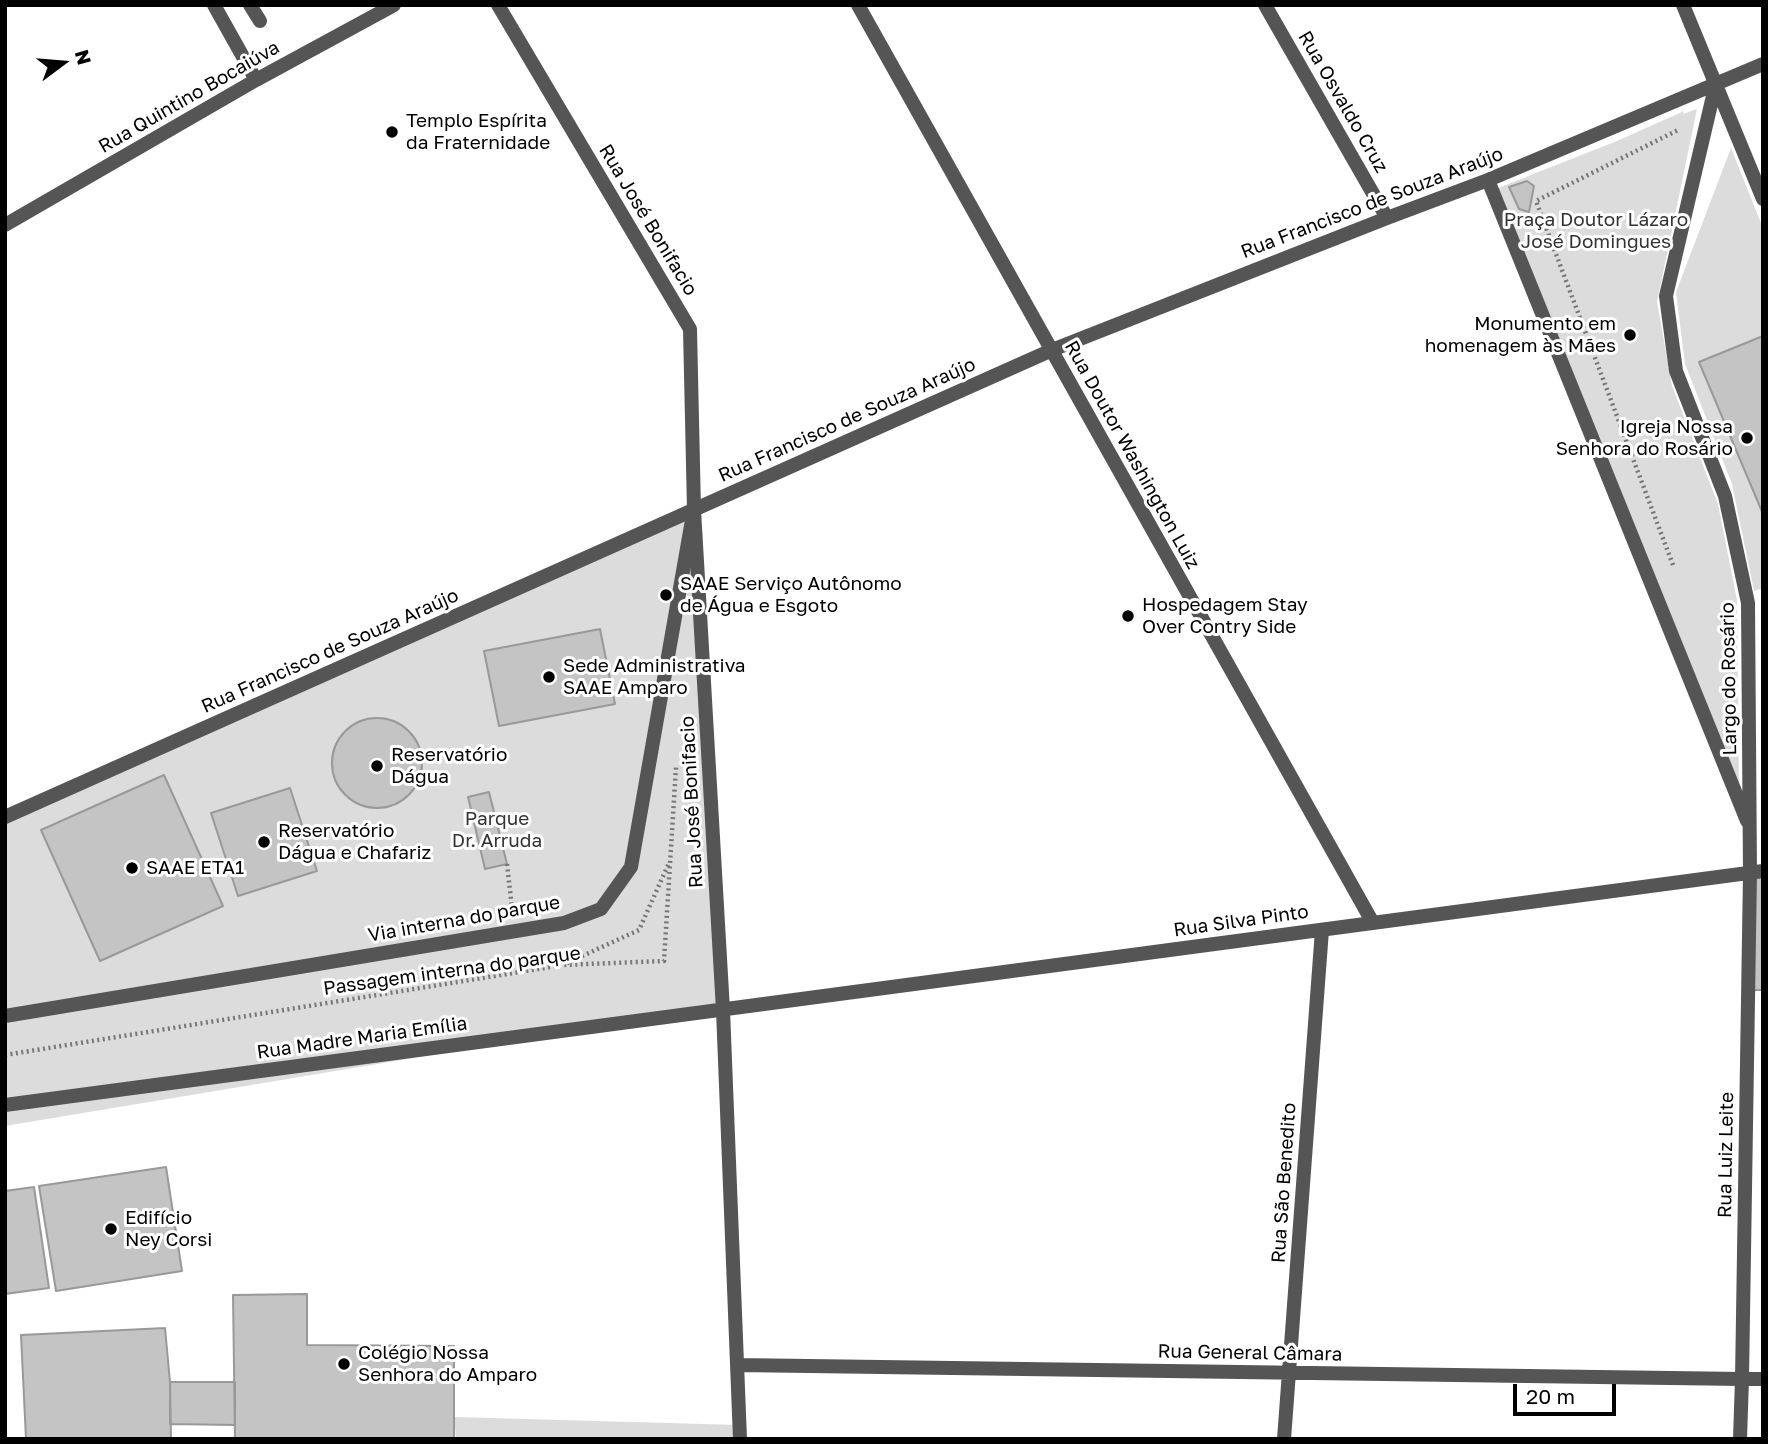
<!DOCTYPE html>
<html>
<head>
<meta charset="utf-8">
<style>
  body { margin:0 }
  #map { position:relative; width:1768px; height:1444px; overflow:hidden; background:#fff; font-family:"Golos Text",sans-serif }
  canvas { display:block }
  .frame { position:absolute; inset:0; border:7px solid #000; pointer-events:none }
  .north { position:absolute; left:28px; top:28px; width:70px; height:70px; -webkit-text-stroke:5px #fff; paint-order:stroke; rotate:74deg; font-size:19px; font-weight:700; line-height:28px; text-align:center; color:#000 }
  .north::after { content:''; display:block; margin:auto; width:24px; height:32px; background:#000; clip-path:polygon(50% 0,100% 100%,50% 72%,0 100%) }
  .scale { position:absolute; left:1513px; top:1384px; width:103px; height:32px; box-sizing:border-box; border:4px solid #000; border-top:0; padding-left:9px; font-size:21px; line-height:24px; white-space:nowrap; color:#000; -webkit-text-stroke:5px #fff; paint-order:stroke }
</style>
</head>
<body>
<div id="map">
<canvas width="1768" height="1444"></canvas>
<div class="frame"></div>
<div class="north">N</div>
<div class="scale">20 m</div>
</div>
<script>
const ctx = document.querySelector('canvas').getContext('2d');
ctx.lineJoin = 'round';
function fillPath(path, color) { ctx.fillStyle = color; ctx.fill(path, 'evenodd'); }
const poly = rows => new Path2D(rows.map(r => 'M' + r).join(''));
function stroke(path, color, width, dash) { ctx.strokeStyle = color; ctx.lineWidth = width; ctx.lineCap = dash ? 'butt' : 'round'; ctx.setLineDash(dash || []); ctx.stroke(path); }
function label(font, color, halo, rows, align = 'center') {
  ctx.font = font + ' "Golos Text",sans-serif'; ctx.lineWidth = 6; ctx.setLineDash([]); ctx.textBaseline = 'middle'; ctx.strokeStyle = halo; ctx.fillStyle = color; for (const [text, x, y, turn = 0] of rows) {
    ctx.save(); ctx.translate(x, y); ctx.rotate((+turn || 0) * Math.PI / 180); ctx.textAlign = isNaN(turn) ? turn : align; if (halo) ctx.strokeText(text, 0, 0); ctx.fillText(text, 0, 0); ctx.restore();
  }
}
const green = poly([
  [1697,109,1657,302,1672,386,1718,504,1737,600,1739,784,1498,188,1617,141,1684,111,1683,114],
  [1731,148,1763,228,1763,588,1754,591,1732,484,1685,364,1676,292],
  [690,513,720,1007,5,1126,5,821],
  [454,1417,739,1425,740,1439,456,1439]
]);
const building = poly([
  [1527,181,1534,186,1529,212,1519,209,1509,187,1527,181],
  [1763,336,1763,514,1699,362,1763,336],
  [600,629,615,704,499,726,484,651,600,629],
  '332 763a45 45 0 1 1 90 0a45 45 0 1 1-90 0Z',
  [164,775,223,906,100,961,41,830,164,775],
  [290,788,317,871,238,896,211,813,290,788],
  [489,792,507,864,485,869,468,797,489,792],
  [1763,877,1763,990,1753,990,1754,878,1763,877],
  [166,1167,182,1271,56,1291,39,1186,166,1167],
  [34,1187,49,1288,5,1294,5,1191,34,1187],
  [307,1294,307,1345,454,1346,454,1439,235,1439,233,1295,307,1294],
  [165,1328,170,1382,171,1439,26,1439,21,1335,165,1328],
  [170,1382,235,1382,235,1425,170,1424,170,1382]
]);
const path = poly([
  [1673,565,1536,201,1678,130],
  [507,864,512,908],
  [567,963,639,930,669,863],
  [5,1055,563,965,664,961,676,767]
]);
const service = poly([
  [5,1016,564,923,601,909,631,867,692,520]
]);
const minor = poly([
  [214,5,256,80],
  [250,5,260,21],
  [498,5,690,329,694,510,723,1010,740,1439],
  [858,5,1373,923],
  [1265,5,1387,218],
  [1683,5,1763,199],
  [1488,180,1747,821],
  [5,225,256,80,394,5],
  [5,817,1052,350,1387,218,1488,180,1763,64],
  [5,1105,1763,871],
  [737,1365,1742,1379,1750,873,1748,603,1725,496,1676,371,1666,296,1716,83],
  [1284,1439,1322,930]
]);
const tertiary = poly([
  [1740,1439,1742,1379,1763,1379]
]);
const markers = [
  [392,132,7,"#000"],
  [1630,335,7,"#000"],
  [1747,438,7,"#000"],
  [666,595,7,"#000"],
  [1128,616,7,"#000"],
  [549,677,7,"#000"],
  [377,766,7,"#000"],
  [264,842,7,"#000"],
  [132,868,7,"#000"],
  [111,1229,7,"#000"],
  [344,1364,7,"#000"]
];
const streetNames = [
  ["Rua Quintino Bocaiúva",189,97,-30],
  ["Rua Osvaldo Cruz",1343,102,60],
  ["Rua Francisco de Souza Araújo",1372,203,-21],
  ["Rua José Bonifacio",648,220,59],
  ["Rua Francisco de Souza Araújo",847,420,-24],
  ["Rua Doutor Washington Luiz",1132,455,61],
  ["Rua Francisco de Souza Araújo",330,651,-24],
  ["Largo do Rosário",1729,679,-91],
  ["Rua José Bonifacio",692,802,-93],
  ["Via interna do parque",464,919,-10],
  ["Rua Silva Pinto",1241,921,-8],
  ["Passagem interna do parque",452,971,-8],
  ["Rua Madre Maria Emília",362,1038,-8],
  ["Rua Luiz Leite",1726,1155,-89],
  ["Rua São Benedito",1284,1183,-86],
  ["Rua General Câmara",1250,1353,1]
];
const poiNames = [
  ["Templo Espírita",406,121],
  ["da Fraternidade",406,143],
  ["Monumento em",1616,324,"right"],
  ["homenagem às Mães",1616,346,"right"],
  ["Igreja Nossa",1733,427,"right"],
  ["Senhora do Rosário",1733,449,"right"],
  ["SAAE Serviço Autônomo",680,584],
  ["de Água e Esgoto",680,606],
  ["Hospedagem Stay",1142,605],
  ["Over Contry Side",1142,627],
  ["Sede Administrativa",563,666],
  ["SAAE Amparo",563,688],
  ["Reservatório",391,755],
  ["Dágua",391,777],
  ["Reservatório",278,831],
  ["Dágua e Chafariz",278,853],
  ["SAAE ETA1",146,868],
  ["Edifício",125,1218],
  ["Ney Corsi",125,1240],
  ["Colégio Nossa",358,1353],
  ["Senhora do Amparo",358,1375]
];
const parkNames = [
  ["Praça Doutor Lázaro",1596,220],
  ["José Domingues",1596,242],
  ["Parque",497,819],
  ["Dr. Arruda",497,841]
];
fillPath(green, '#dcdcdc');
fillPath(building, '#c4c4c4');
stroke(building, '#999', 2);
stroke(path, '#777', 4.5, [2, 3.5]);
stroke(service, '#555', 14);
stroke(minor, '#555', 14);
stroke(tertiary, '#555', 14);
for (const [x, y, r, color] of markers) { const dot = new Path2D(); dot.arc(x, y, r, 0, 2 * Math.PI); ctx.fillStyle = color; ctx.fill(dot); stroke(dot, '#fff', 2.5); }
label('19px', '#000', '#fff', streetNames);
label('19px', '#000', '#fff', poiNames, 'left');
label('19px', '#333', '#fff', parkNames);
</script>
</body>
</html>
